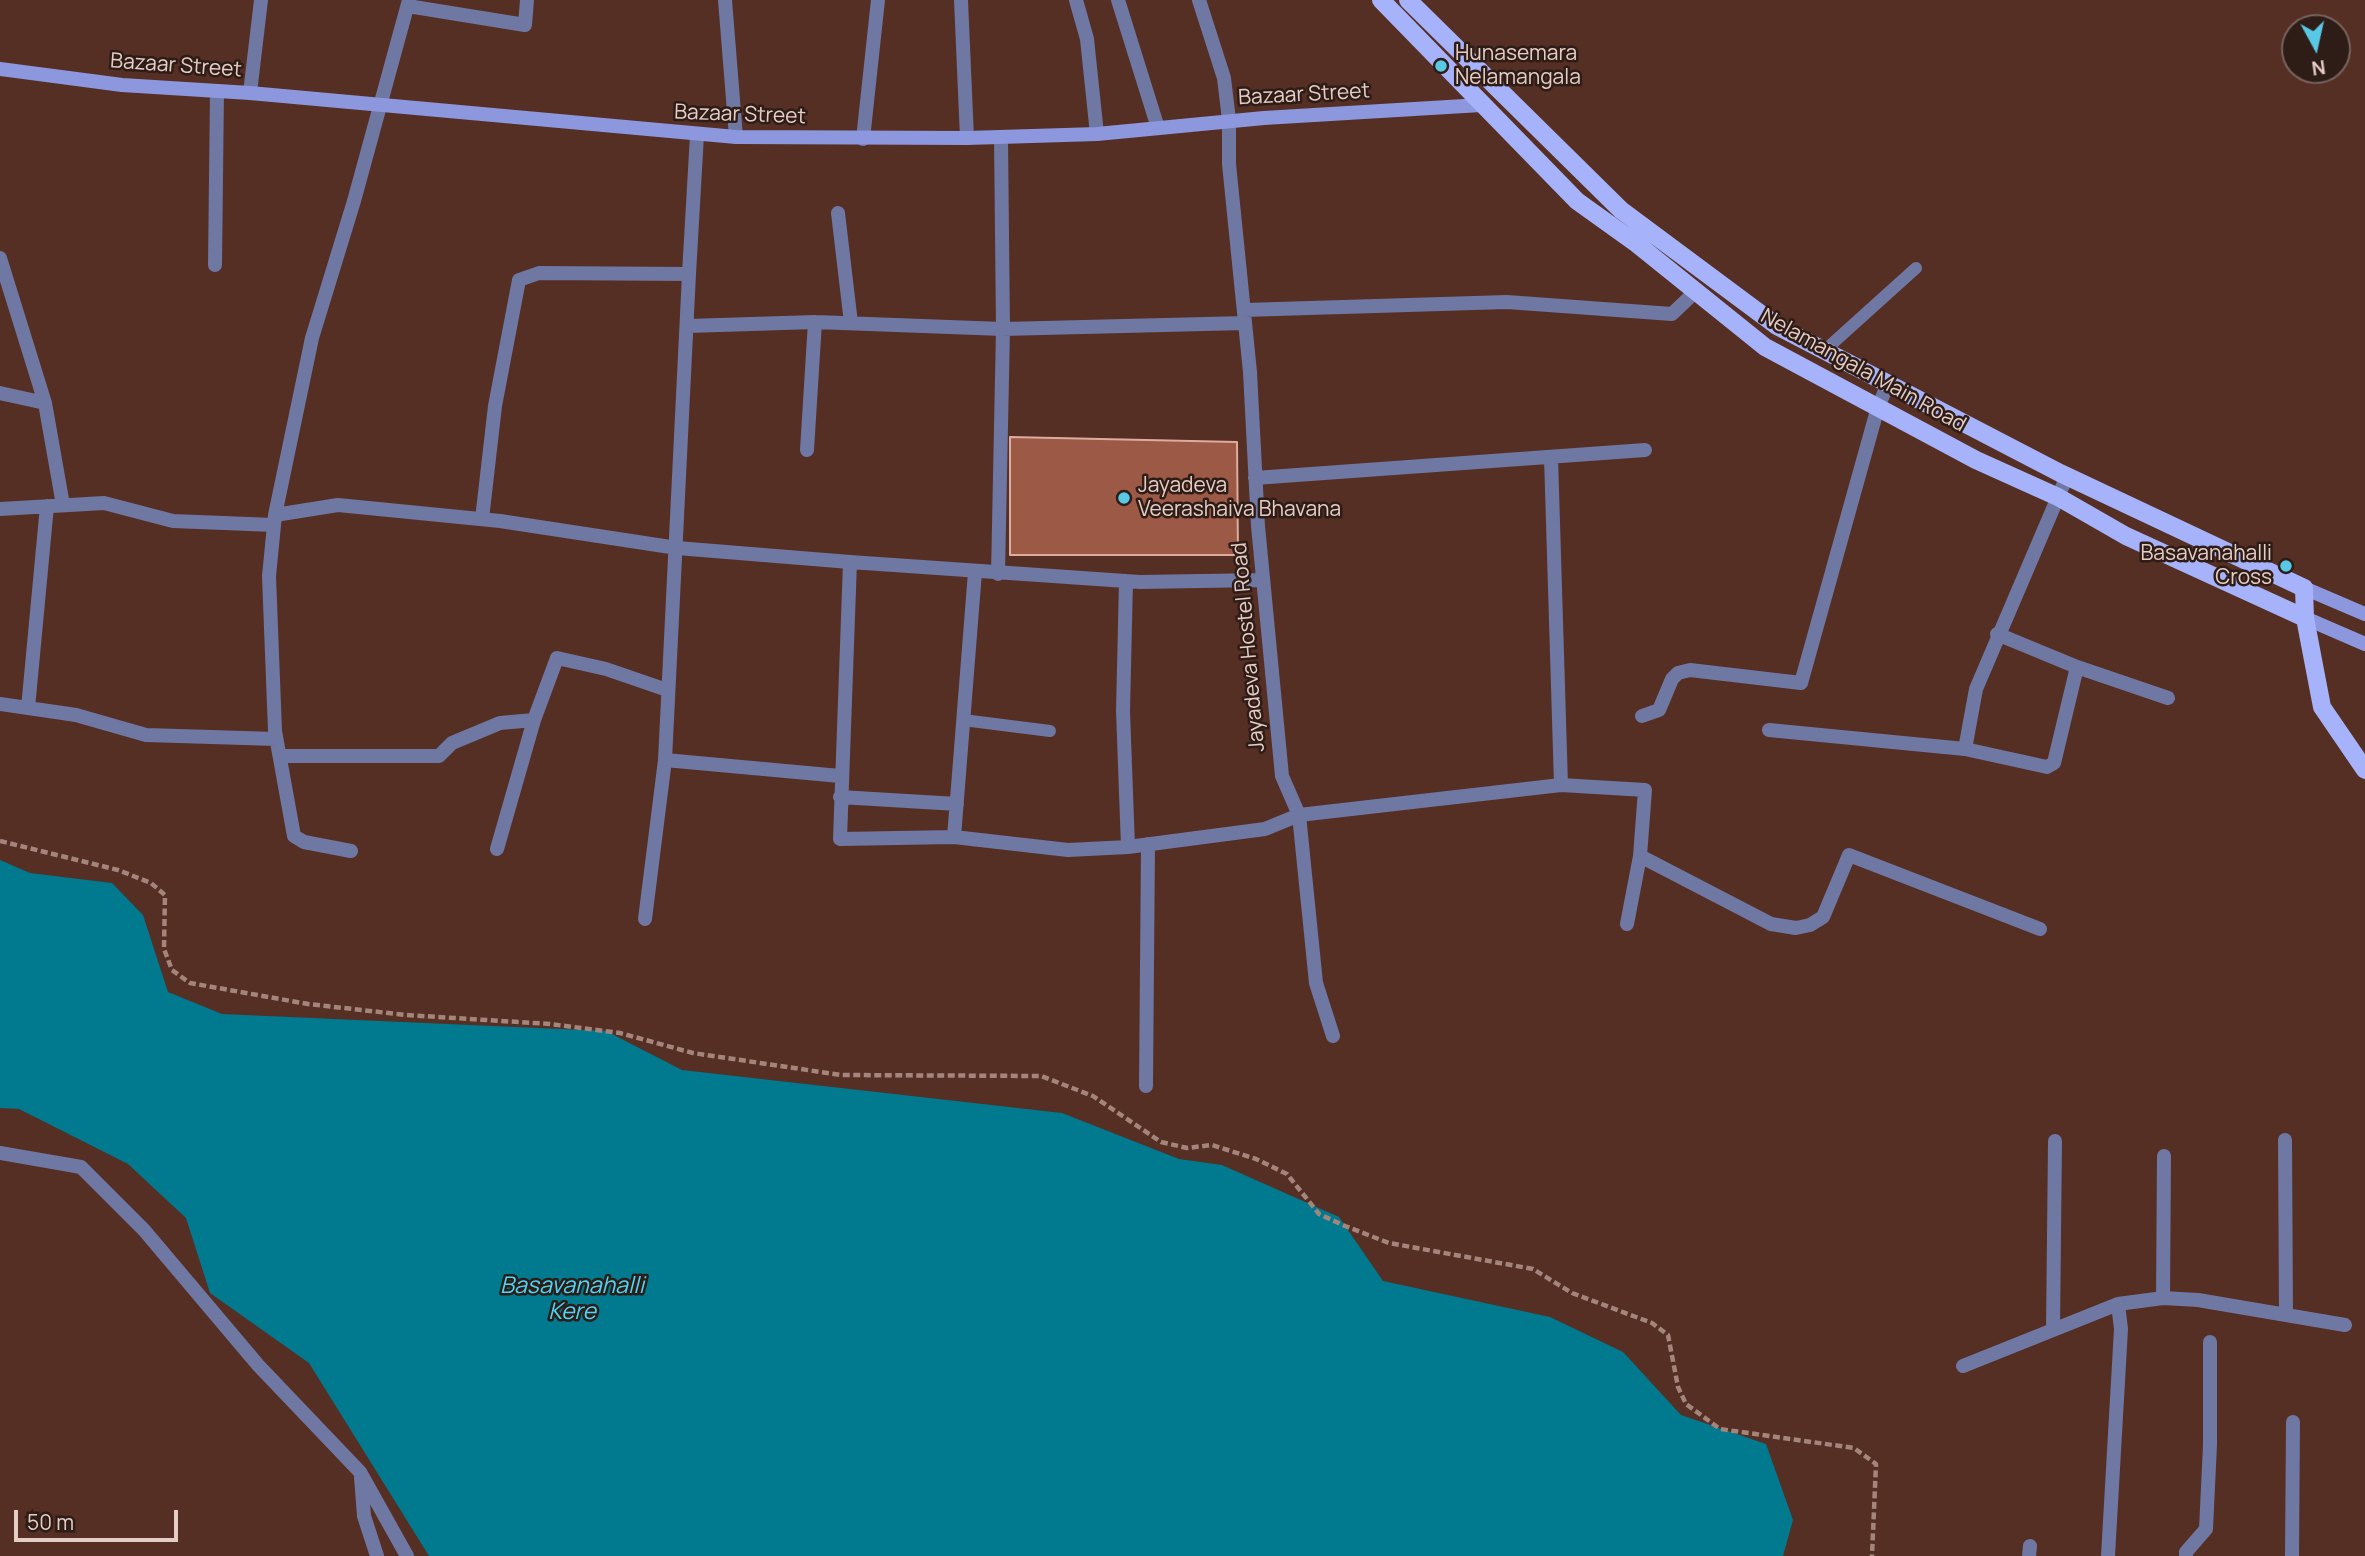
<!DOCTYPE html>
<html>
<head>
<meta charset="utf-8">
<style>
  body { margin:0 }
  #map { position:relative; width:2365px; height:1556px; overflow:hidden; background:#552e24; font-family:Manrope,sans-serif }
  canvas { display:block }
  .north { position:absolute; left:2281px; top:14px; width:70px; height:70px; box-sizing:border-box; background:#2e1c17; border:2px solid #77635d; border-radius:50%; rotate:172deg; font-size:19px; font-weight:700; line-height:28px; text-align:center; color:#e5cdc5 }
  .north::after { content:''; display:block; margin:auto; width:24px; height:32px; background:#58c8e4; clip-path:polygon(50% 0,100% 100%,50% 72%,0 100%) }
  .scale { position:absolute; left:14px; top:1510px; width:164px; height:32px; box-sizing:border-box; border:4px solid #e5cdc5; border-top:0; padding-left:9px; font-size:21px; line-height:24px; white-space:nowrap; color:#e5cdc5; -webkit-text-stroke:5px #2e1c17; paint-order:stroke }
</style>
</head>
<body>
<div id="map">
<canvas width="2365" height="1556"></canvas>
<div class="north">N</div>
<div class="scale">50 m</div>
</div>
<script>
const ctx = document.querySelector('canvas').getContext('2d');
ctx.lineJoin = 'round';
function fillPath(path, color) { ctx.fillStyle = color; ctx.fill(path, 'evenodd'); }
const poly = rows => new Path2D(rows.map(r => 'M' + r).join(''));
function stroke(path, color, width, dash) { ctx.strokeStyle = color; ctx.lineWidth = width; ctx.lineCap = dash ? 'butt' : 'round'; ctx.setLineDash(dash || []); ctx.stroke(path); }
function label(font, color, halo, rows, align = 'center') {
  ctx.font = font + ' Manrope,sans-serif'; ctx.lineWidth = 5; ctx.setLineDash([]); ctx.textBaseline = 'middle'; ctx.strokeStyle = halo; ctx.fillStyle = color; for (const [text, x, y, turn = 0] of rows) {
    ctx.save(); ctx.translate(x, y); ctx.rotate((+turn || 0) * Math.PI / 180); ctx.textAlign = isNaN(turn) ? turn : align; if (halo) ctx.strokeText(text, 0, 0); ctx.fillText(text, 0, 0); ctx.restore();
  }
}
const water = poly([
  [0,860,30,873,112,883,143,915,168,992,222,1014,606,1031,682,1070,1062,1113,1179,1159,1222,1165,1339,1217,1383,1281,1550,1317,1623,1352,1681,1415,1766,1444,1793,1520,1783,1556,429,1556,309,1363,210,1293,186,1218,128,1164,19,1109,0,1108]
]);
const building = poly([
  [1010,437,1237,442,1238,555,1010,555,1010,437]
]);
const path = poly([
  [0,841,118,870,151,883,165,895,164,949,172,970,190,983,308,1004,406,1015,550,1024,620,1033,693,1053,841,1075,1041,1076,1093,1096,1161,1142,1187,1148,1212,1145,1256,1159,1287,1174,1319,1214,1345,1226,1389,1243,1533,1269,1572,1293,1652,1323,1668,1335,1678,1387,1686,1404,1720,1429,1854,1448,1876,1464,1872,1556]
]);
const lane = poly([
  [1824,351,1916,268],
  [963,720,1050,731]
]);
const street = poly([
  [725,0,736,137],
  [961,0,967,138],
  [1076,0,1087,39,1097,134],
  [1118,0,1158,128],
  [1199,0,1224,78,1229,120,1229,164,1250,372,1258,526,1282,776,1299,815,1316,983,1333,1036],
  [408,6,525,25,527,0],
  [250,93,261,0],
  [863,139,878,0],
  [838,213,851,323],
  [0,258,45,403,63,505],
  [215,265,217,91],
  [689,274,697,135],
  [1244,310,1507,302,1672,314,1695,292],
  [688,326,815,322,1003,329,1245,323],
  [0,393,45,403],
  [807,450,815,322],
  [1551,457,1561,785],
  [1255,478,1645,450],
  [0,509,104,503,173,521,274,525],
  [275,515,338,505,500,521,677,548,850,562,1140,582,1263,580],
  [482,519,495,406,519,280,539,273,689,274,665,760,645,919],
  [850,562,840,839,954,837,1068,850,1128,847,1265,829,1299,815,1561,785,1645,790,1640,856,1627,924],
  [998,574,1003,329,1001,137],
  [1126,581,1123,711,1128,847],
  [2077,667,2168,698],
  [0,704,76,715,146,735,276,739],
  [28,708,47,506],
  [1642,716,1659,710,1672,679,1678,673,1690,670,1801,683,1878,407,1888,384],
  [1769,730,1965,749,2047,767,2054,763,2077,667,1997,634],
  [1965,749,1976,689,2067,476],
  [280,756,439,756,452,743,500,723,534,720,557,658,606,669,667,690],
  [665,760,840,776],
  [840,797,957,804],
  [954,837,975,572],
  [497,849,534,720],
  [351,851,304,842,294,836,275,731,269,576,275,515,312,338,354,201,409,0],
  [1640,856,1771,924,1796,928,1810,925,1823,917,1849,855,2040,929],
  [1146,1086,1148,844],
  [2285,1140,2286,1315],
  [0,1153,81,1167,144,1230,258,1365,360,1472,407,1556],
  [2163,1298,2164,1156],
  [2118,1304,2163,1298,2198,1300,2345,1325],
  [2053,1330,2055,1141],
  [1963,1366,2118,1304,2121,1329,2108,1556],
  [361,1477,364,1516,377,1556],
  [2029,1556,2030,1546],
  [2186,1556,2186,1552,2206,1529,2210,1445,2210,1342],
  [2292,1556,2293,1422]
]);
const secondary = poly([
  [0,69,122,85,250,93,736,137,967,138,1097,134,1264,118,1481,105],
  [2304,588,2365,614],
  [2305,618,2365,644]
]);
const primary = poly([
  [1381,0,1577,201,1637,244,1765,347,1976,460,2058,497,2126,536,2305,618],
  [1408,0,1621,210,1777,326,2060,473,2304,588,2305,618,2322,707,2365,770]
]);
const markers = [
  [1441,66,7,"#58c8e4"],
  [1124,498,7,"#58c8e4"],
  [2286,566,7,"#58c8e4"]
];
const poiNames = [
  ["Hunasemara",1455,54],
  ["Nelamangala",1455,78],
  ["Jayadeva",1138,486],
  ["Veerashaiva Bhavana",1138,510],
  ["Basavanahalli",2272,554,"right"],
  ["Cross",2272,578,"right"]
];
const streetNames = [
  ["Bazaar Street",176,66,4],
  ["Bazaar Street",1304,95,-3],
  ["Bazaar Street",740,115,2],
  ["Nelamangala Main Road",1863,371,29],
  ["Jayadeva Hostel Road",1249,647,-95]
];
const waterNames = [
  ["Basavanahalli",572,1287],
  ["Kere",572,1313]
];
fillPath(water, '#01798f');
fillPath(building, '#9c5946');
stroke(building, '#dcac9f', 2);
stroke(path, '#a4857c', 4.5, [7, 3.5]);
stroke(lane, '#6f77a3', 12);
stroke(street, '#6f77a3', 14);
stroke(secondary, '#8c97de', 14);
stroke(primary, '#a6b3fb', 18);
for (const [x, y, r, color] of markers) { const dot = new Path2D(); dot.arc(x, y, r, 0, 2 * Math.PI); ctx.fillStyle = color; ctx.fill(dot); stroke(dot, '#2e1c17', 2.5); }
label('21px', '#e5cdc5', '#2e1c17', poiNames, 'left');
label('21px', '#e5cdc5', '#2e1c17', streetNames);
label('italic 23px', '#4bd6f6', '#2e1c17', waterNames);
</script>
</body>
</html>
